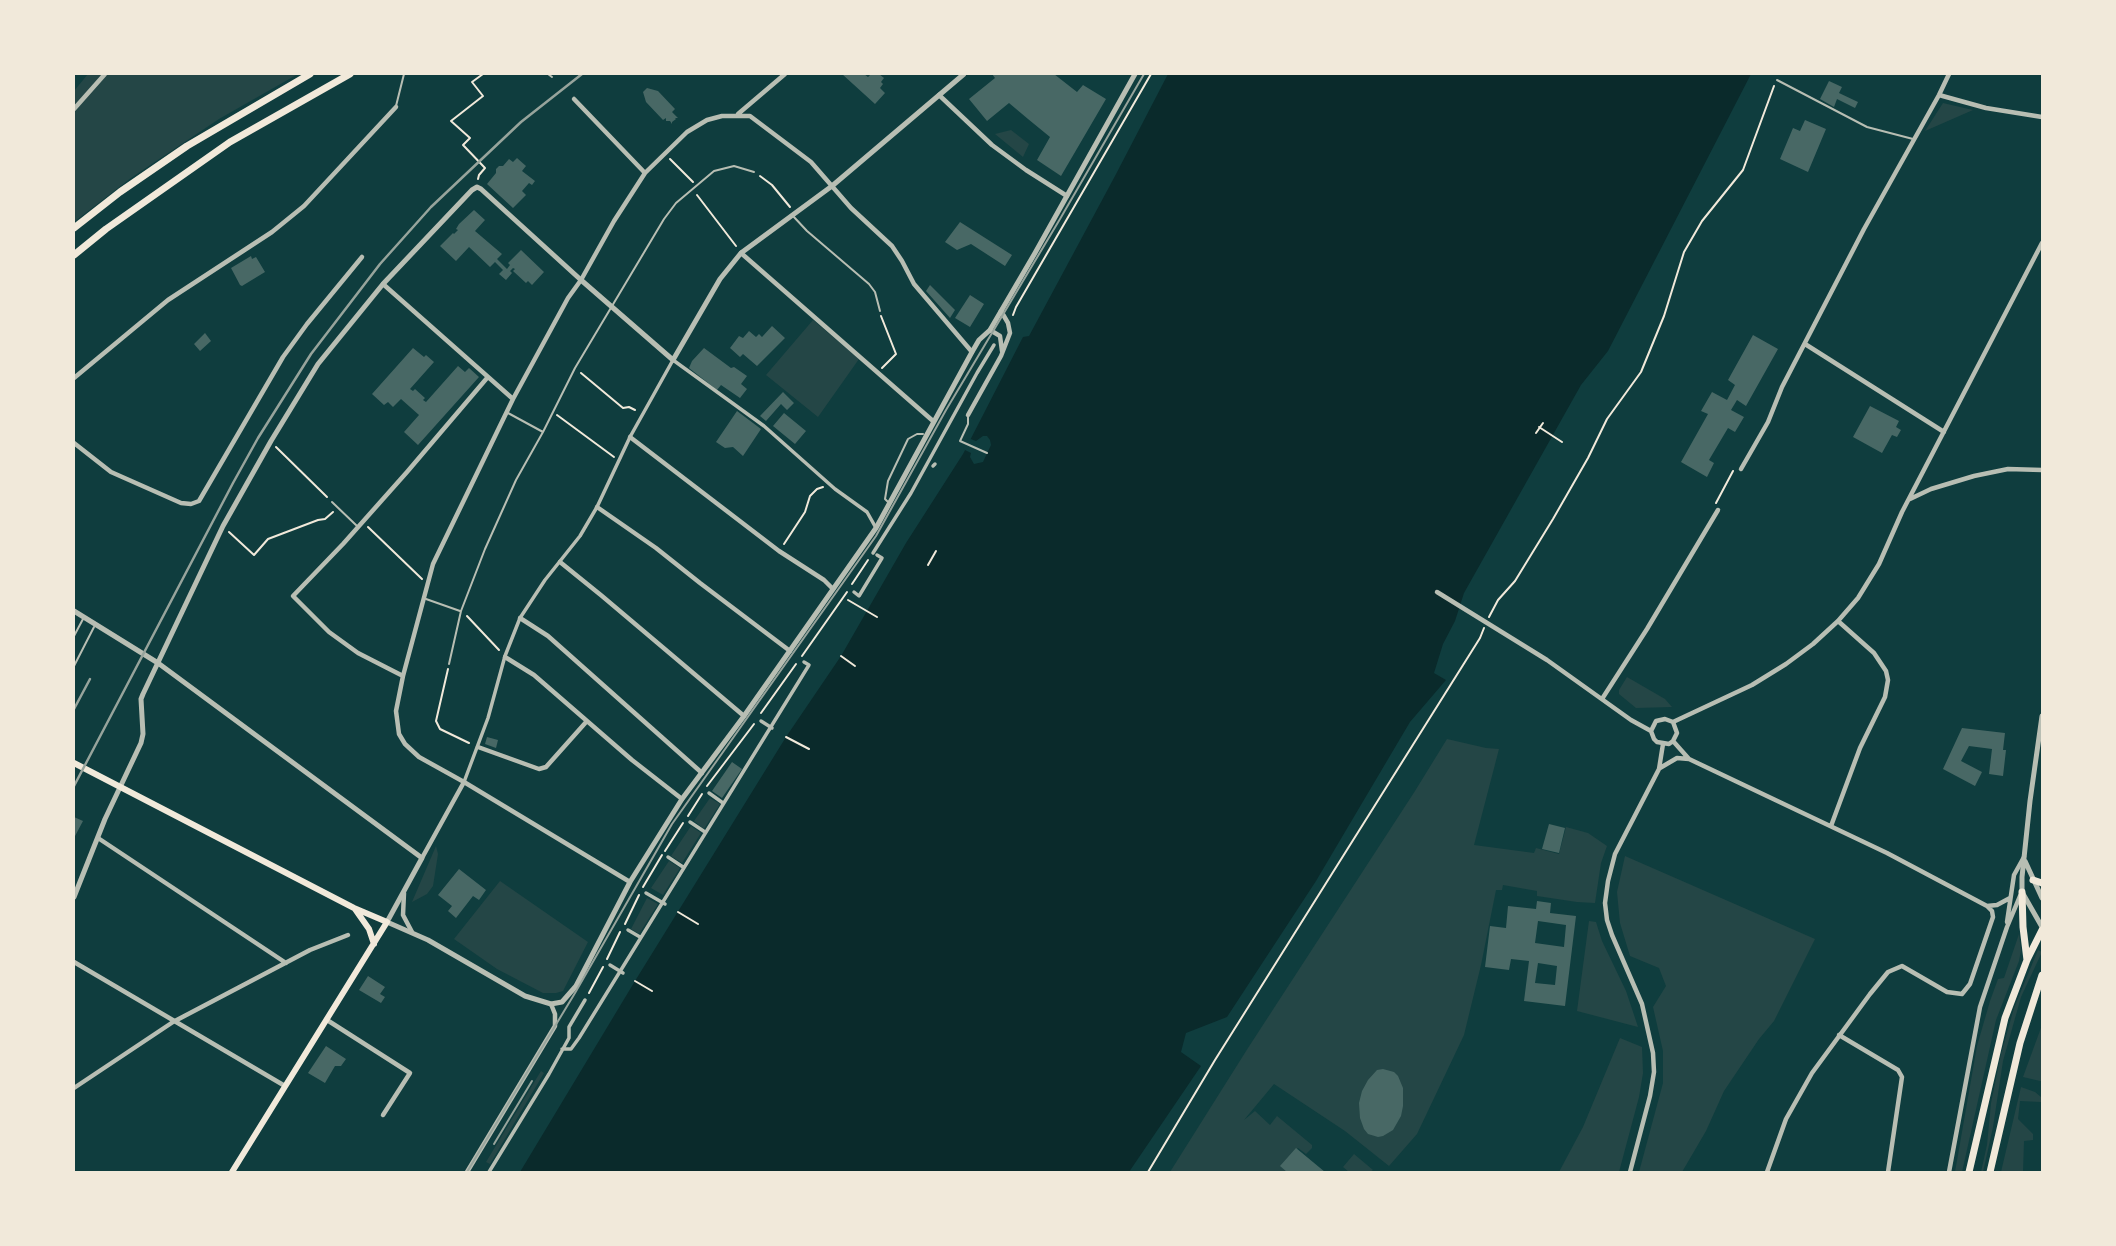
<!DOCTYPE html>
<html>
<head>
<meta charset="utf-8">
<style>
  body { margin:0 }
  #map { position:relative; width:2116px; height:1246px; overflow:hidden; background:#0f3d3e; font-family:"Roboto Condensed",sans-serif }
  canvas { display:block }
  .frame { position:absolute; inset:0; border:75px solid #f1e9da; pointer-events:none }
</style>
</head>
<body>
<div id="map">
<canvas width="2116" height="1246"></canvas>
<div class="frame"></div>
</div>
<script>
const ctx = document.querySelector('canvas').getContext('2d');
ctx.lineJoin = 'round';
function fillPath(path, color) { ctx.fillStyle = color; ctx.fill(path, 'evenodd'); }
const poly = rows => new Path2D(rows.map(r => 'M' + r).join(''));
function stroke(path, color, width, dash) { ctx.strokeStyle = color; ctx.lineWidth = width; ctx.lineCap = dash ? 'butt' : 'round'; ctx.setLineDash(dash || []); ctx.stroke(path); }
const green = poly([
  [88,74,298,74,219,119,131,178,74,222,74,91],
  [1943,103,1973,110,1925,131],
  [1011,130,1029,144,1023,157,995,134],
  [813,320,859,359,818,417,766,375],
  [1627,677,1665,699,1672,707,1636,708,1619,694,1619,690],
  [1447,739,1486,748,1499,749,1474,845,1534,853,1536,848,1559,854,1566,827,1588,833,1607,846,1601,863,1595,903,1577,902,1537,896,1537,891,1503,885,1502,890,1496,890,1481,965,1464,1035,1417,1134,1389,1166,1345,1131,1274,1084,1244,1120,1255,1111,1270,1125,1277,1116,1312,1145,1312,1148,1306,1154,1298,1148,1286,1162,1298,1172,1170,1172,1248,1048,1415,791],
  [710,798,720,804,704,829,694,821],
  [691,826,701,833,682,863,671,856],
  [436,846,438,854,433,886,427,894,412,902],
  [1625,856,1815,939,1774,1021,1759,1039,1724,1091,1706,1131,1682,1172,1639,1172,1663,1083,1663,1051,1653,1007,1666,986,1659,968,1630,956,1620,923,1617,892],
  [669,861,680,868,663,895,651,888],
  [500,881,588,942,563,991,556,993,543,993,497,969,454,939],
  [647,898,658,904,639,934,631,929],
  [1589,921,1596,922,1602,941,1626,991,1638,1027,1577,1011],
  [2019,934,2021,950,2019,961,1996,1020,1962,1172,1955,1172,1977,1046,1990,1001,1998,979,2004,978],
  [2038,950,2042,952,2021,997,2003,1061,1993,1127,1983,1172,1981,1172,1987,1145,1991,1103,2001,1054,2014,1008],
  [2042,1025,2042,1081,2040,1081,2023,1077],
  [1620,1038,1642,1047,1643,1073,1639,1097,1619,1172,1559,1172,1583,1127],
  [541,1071,544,1073,490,1164,486,1162],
  [2021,1087,2035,1092,2041,1097,2041,1102,2020,1101,2018,1119,2033,1134,2033,1140,2024,1141,2023,1172,2001,1172],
  [1354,1154,1373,1170,1370,1172,1349,1172,1343,1167]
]);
const water = poly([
  [1168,74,1751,74,1608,351,1581,385,1464,593,1455,621,1443,644,1434,673,1446,680,1410,722,1316,881,1227,1017,1186,1033,1181,1052,1201,1066,1129,1172,520,1172,635,981,786,737,841,656,906,543,963,454,1023,337,1029,336,1115,176]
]);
const pier = poly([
  [983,436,987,436,990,440,991,445,983,462,974,464,970,457,971,453,963,449,968,438,976,441]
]);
const building = poly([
  [842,74,864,74,868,77,871,74,874,75,879,74,884,78,881,82,883,84,880,88,885,93,875,104],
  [992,74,1054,74,1077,92,1083,85,1106,99,1061,176,1037,160,1050,137,1028,119,1009,103,987,121,969,99,995,78],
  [1829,81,1842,87,1839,93,1858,102,1855,108,1837,99,1834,107,1820,99],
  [647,88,658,91,675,109,672,112,678,118,675,118,676,119,672,122,672,124,670,121,666,121,666,118,663,120,646,102,643,92],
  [1805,120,1826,129,1808,172,1780,159,1793,128,1800,131],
  [517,158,526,166,522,171,535,181,532,185,529,183,522,191,526,195,513,208,487,184,496,173,496,169,499,166,503,166,509,159,513,162],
  [474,210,485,220,475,231,502,254,497,259,507,269,510,265,508,263,521,250,544,272,532,285,528,281,526,283,513,271,515,269,513,268,510,271,512,273,506,280,499,274,503,270,495,262,490,267,469,247,456,261,440,246,453,233,454,234,458,230,456,229,459,224],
  [960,222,1012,255,1005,266,971,244,957,250,945,242],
  [251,256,252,259,256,257,265,272,242,286,240,285,231,268],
  [930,285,955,310,950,318,926,291],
  [970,295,984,304,970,327,955,318],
  [772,326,785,338,757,366,743,354,740,357,730,348,739,336,743,338,749,331,756,337,759,334,762,337],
  [205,333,211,341,200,351,194,344],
  [1753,335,1778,349,1746,406,1737,400,1731,410,1744,417,1735,432,1728,428,1709,460,1714,463,1707,477,1681,462,1708,414,1701,411,1712,392,1727,400,1735,385,1728,380],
  [413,348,424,357,426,355,434,362,410,389,413,391,415,389,425,398,423,400,426,402,458,366,465,372,469,368,479,377,418,445,404,432,419,415,401,399,393,407,388,402,384,405,372,394],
  [704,348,731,368,734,367,747,376,741,384,747,389,740,398,721,385,717,390,689,368,692,361],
  [783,392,794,403,787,410,781,404,766,421,760,416],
  [1870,406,1899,421,1896,427,1901,430,1897,437,1892,435,1882,453,1853,437],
  [737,411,761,429,743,456,733,447,725,448,716,442],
  [784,413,806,431,795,444,773,426],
  [1962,728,2005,733,2003,750,2006,750,2003,776,1989,774,1992,749,1969,746,1961,761,1982,772,1975,786,1943,769],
  [487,737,498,740,496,748,485,744],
  [732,762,742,769,722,798,712,791],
  [74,817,83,821,74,838],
  [1549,824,1565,828,1559,853,1542,849],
  [459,869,486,890,479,900,473,896,456,918,448,911,452,906,438,895],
  [1537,901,1551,903,1550,913,1576,916,1565,1006,1524,1001,1529,961,1511,959,1509,970,1485,967,1490,926,1506,928,1508,906,1536,909],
  [1538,921,1566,925,1564,947,1535,943],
  [1538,963,1557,966,1555,985,1535,983],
  [368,976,385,987,380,994,385,997,381,1003,359,990],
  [326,1046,346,1059,341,1066,335,1066,325,1083,308,1073],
  [1383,1069,1394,1072,1398,1076,1403,1088,1403,1106,1401,1116,1393,1130,1383,1136,1378,1137,1368,1134,1364,1129,1360,1118,1359,1103,1362,1091,1368,1080,1377,1070],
  [1296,1148,1325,1172,1287,1172,1280,1166]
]);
const path = poly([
  [670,159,693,182],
  [760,176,772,185,790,207],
  [478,179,479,175,485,168,463,145,470,138,451,121,483,96,472,82,483,74],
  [697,195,736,246],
  [1013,315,1016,307,1151,74],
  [881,316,896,354,882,368],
  [581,373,623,408,629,407,635,410],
  [557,415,614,457],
  [1539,427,1562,442],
  [1536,433,1543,423],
  [276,447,327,497],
  [1716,503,1733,471],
  [368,527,422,579],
  [229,532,254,555,268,539,318,520,325,519,333,512],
  [784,544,805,512,810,496,817,489,823,487],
  [928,565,936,551],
  [852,584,868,560],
  [848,600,877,617],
  [467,616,499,650],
  [1489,617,1498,600,1515,581,1553,519,1588,458,1607,419,1641,372,1664,316,1684,252,1702,221,1743,170,1774,86],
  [802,656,847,592],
  [841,656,855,666],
  [448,669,436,721,440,729,469,743],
  [761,713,796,664],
  [786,737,809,749],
  [707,786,754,724],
  [688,816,702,794],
  [665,851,683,823],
  [643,887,662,855],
  [678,912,698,924],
  [625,924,639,895],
  [607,959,620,932],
  [635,981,652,991],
  [589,993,603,967],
  [1148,1172,1215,1060,1480,638,1484,628]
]);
const service = poly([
  [548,74,552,77],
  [1777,80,1867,127,1913,139],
  [396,106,404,74],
  [793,216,807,231,869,284,875,292,880,311],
  [508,413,543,432],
  [968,416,968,424,960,441,987,453],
  [332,502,357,526],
  [888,502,885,499,888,481,908,439,917,434,923,434],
  [426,599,460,611],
  [74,636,83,619],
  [449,664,461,611,485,549,516,480,543,432,575,368,664,219,676,203,714,171,734,166,754,172],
  [74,666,94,627]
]);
const pedestrian = poly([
  [933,466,935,464],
  [873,553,911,493,977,373,994,345],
  [854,592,859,596,882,558,877,555],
  [761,721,772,728],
  [464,782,488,718,505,656,520,618,545,580,580,536,597,507,630,437,673,360,764,426,835,489,867,512,876,528],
  [709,793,723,803],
  [690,822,705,832],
  [668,857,683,867],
  [646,893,665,904],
  [628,930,640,937],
  [610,965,623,973],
  [562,1049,571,1049,579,1038,809,665,804,662],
  [489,1172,549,1074,569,1038,569,1027,585,1000]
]);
const minor = poly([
  [939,95,992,145,1026,170,1067,196],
  [1939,95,1986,108,2042,117],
  [574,99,645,173],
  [74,109,105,74],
  [738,114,785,74],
  [741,253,933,421],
  [383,284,513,399],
  [990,330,1000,336,1002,351],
  [1805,344,1944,432],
  [74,378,168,300,272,232,304,206,396,107],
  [968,415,1001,356,1010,333,1008,323,1001,311],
  [630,437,779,551,824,580,833,589],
  [74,443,111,472,181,503,191,504,199,501,283,357,307,324,362,257],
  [1741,469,1768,422,1782,387,1864,229,1939,95,1949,74],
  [1910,499,1931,489,1974,476,2008,469,2042,470],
  [597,507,656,548,700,583,790,651],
  [560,562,602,596,744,716],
  [1437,592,1547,660,1631,720,1651,731,1654,739,1657,742,1669,744,1673,741,1677,733,1673,722,1665,719,1656,721,1651,731],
  [520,618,548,636,702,773],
  [505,657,534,675,632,760,682,799],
  [403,676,358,653,329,632,293,596,343,544,407,472,487,378],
  [1602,699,1647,629,1718,510],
  [1673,722,1752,685,1786,664,1813,644,1838,621,1858,598,1879,564,1902,512,2042,243],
  [1673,741,1689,759,1887,853,1987,906,1997,905,2010,898],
  [478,747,539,769,546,767,587,721],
  [1660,768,1677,758,1689,759],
  [1831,826,1860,748,1885,697,1888,680,1886,671,1874,653,1838,621],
  [98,838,286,963],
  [422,858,464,782],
  [630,882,464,782,419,757,405,744,399,734,396,711,403,676,433,564,513,399,568,298,581,280,614,221,645,173,687,132,707,120,722,116,750,116,811,162,851,208,892,246,902,261,914,284,972,352],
  [404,893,403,915,412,932],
  [2007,922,2014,875,2024,857],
  [74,962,285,1086],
  [327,1020,410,1073,383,1115],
  [1839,1035,1898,1070,1902,1077,1888,1172],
  [74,1088,173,1022,310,950,348,935],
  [467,1172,555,1026,555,1014,551,1004],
  [1630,1172,1650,1096,1654,1072,1653,1053,1642,1004,1612,935,1607,920,1605,903,1608,881,1615,854,1659,769,1663,744],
  [1767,1172,1786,1119,1812,1073,1870,994,1888,972,1902,966,1947,992,1962,994,1970,984,1993,917,1992,911,1987,906],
  [1949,1172,1980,1007,2007,927,2020,896]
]);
const tertiary = poly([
  [74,611,158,663,422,858,387,922,428,940,525,996,551,1004,562,1002,576,986,630,882,682,799,744,716,876,528,972,352,979,340,990,330,1035,253,1135,74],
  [2042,716,2030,801,2022,877,2022,892,2042,927],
  [2025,861,2042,898],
  [74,897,105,819,141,743,143,734,141,699,143,694,223,526,271,441,318,364,383,284,472,190,477,187,481,189,581,280,673,360,720,279,741,253,832,186,964,74]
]);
const secondary = poly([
  [74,763,354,908,387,922,232,1172],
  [355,909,369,929,374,944]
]);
const primary = poly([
  [2033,880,2042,883],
  [2022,892,2023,927,2027,960],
  [1969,1172,2005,1018,2027,960,2042,930],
  [1990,1172,2020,1043,2042,975]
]);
const trunk = poly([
  [74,228,120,192,187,146,310,74],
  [74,255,106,229,230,142,350,74]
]);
const tram = poly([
  [494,1144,532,1081],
  [467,1172,575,993,672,824,876,536,946,410,1060,219,1144,74]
]);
const rail = poly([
  [74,709,90,679],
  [74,786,233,483,258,438,311,354,380,264,431,207,521,122,582,74]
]);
fillPath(green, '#244646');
fillPath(water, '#0a2a2b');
fillPath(pier, '#0f3d3e');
fillPath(building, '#486865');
stroke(path, '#f1e9da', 2);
stroke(service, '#b8beb3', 2);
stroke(pedestrian, '#b8beb3', 3.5);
stroke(minor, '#b8beb3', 4.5);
stroke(tertiary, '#b8beb3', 5);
stroke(secondary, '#f1e9da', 6);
stroke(primary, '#f1e9da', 7);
stroke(trunk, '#f1e9da', 7);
stroke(tram, '#97a49c', 2);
stroke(rail, '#97a49c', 2.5);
</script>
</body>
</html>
